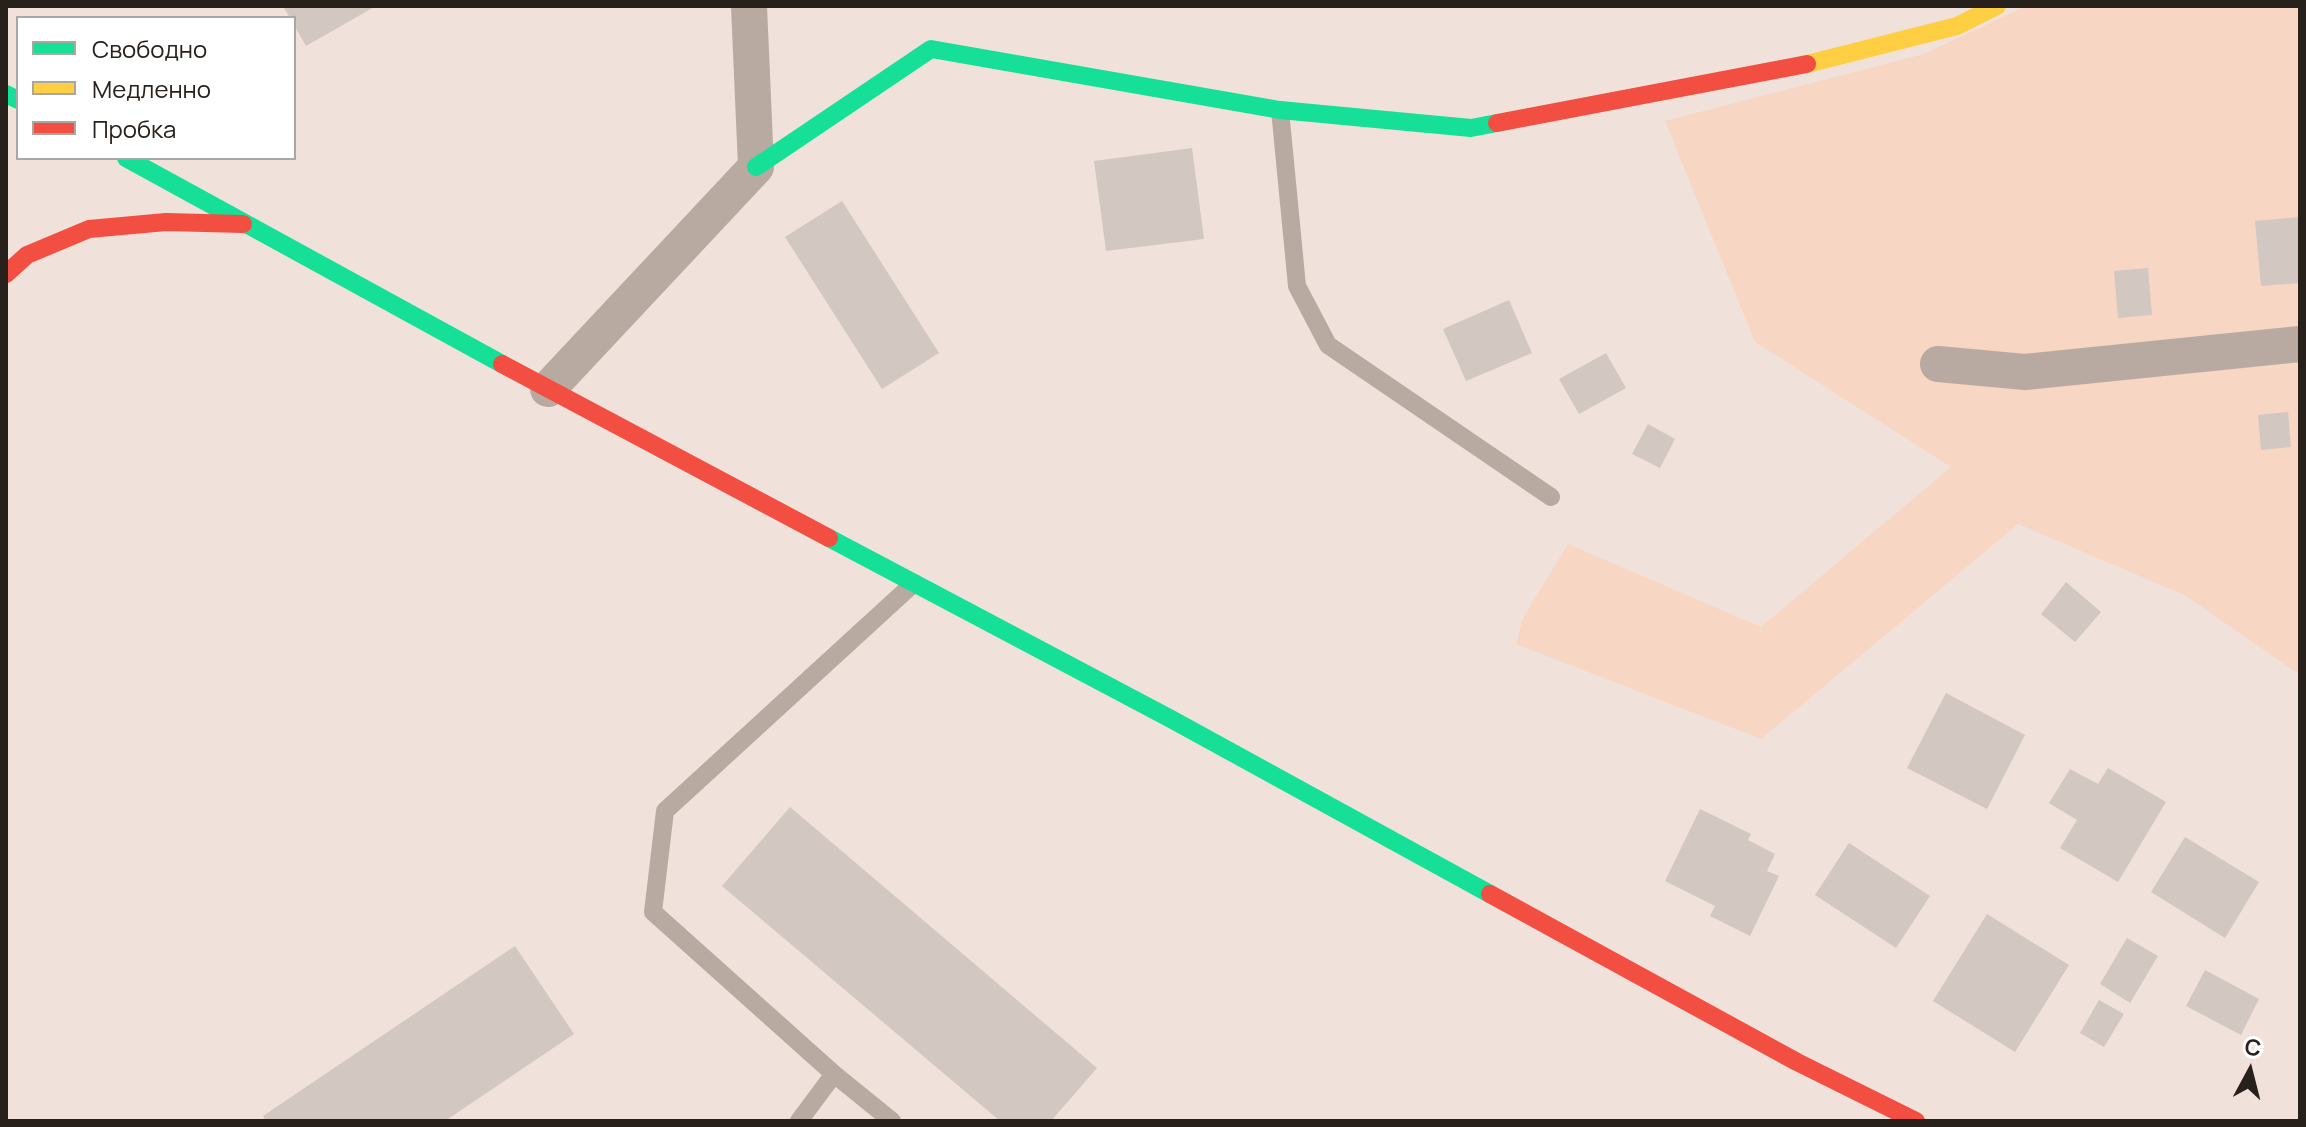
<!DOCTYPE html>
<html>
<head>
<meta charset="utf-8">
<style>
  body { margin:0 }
  #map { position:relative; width:2306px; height:1127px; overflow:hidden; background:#f0e2da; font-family:Manrope,sans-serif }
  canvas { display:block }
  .frame { position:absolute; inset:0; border:8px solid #28201a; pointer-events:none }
  .legend { position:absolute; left:16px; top:16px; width:280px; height:144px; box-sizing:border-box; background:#fff; border:2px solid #a9a6a3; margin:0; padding:10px 14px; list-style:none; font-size:24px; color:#28201a }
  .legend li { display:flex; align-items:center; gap:16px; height:40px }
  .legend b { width:40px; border:2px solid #a9a6a3 }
  .north { position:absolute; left:2210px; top:1031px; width:80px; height:80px; -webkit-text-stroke:6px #fff; paint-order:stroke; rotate:7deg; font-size:22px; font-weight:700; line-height:32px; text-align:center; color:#28201a }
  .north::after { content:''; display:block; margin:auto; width:28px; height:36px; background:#28201a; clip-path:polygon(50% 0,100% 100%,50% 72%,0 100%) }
</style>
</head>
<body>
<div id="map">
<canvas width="2306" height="1127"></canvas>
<div class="frame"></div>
<ul class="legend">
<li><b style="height:10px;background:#16e098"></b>Свободно</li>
<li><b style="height:10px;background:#ffcf43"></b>Медленно</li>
<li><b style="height:10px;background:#f24e42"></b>Пробка</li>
</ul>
<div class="north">С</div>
</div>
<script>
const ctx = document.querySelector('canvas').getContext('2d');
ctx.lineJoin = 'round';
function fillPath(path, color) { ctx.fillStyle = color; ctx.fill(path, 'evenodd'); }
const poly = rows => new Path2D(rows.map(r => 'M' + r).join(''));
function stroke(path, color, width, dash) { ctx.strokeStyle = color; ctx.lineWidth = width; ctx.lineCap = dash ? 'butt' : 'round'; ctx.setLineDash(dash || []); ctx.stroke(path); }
const green = poly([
  [2026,6,2300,6,2300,675,2186,596,2018,524,1761,739,1516,644,1523,618,1568,544,1761,627,1951,467,1755,342,1665,121,1924,54]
]);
const building = poly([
  [283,6,376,6,306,46,294,25,294,18,290,18],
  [1192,148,1204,239,1106,251,1094,161],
  [842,201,939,353,882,389,785,237],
  [2299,217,2300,283,2261,286,2255,221],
  [2148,268,2152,315,2118,318,2114,271],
  [1509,300,1532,353,1466,381,1443,329],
  [1606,353,1626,388,1579,414,1559,379],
  [2288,412,2291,447,2261,450,2258,415],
  [1648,424,1675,439,1660,468,1632,454],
  [2066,582,2101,612,2075,642,2041,614],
  [1946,693,2025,735,1987,809,1907,768],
  [2108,768,2166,802,2118,882,2060,848,2077,820,2049,803,2070,769,2098,784],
  [790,807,1097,1068,1051,1121,1000,1121,722,886],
  [1700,809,1751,834,1748,840,1775,854,1767,871,1779,876,1750,936,1710,916,1715,906,1665,881],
  [2185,837,2259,882,2225,938,2151,892],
  [1849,843,1930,896,1896,948,1815,895],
  [1987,914,2069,965,2015,1052,1933,1001],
  [2127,938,2158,956,2130,1003,2100,984],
  [515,946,574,1034,445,1121,266,1121,263,1116],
  [2205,970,2259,999,2241,1035,2186,1006],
  [2099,1000,2124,1014,2104,1047,2080,1033]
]);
const lane = poly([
  [1280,110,1297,286,1328,345,1551,497],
  [799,1121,834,1074],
  [892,1121,834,1074,653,912,665,811,914,583]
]);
const street = poly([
  [1938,364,2025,372,2300,344],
  [548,389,756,167,749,6]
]);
const fast = poly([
  [6,94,18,100],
  [126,158,502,364],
  [756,167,931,49,1280,110,1471,128,1497,123],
  [829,538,1171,719,1490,894]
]);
const slow = poly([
  [1807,64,1957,26,1997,6]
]);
const jam = poly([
  [1497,123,1807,64],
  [6,274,27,255,89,229,166,222,243,224],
  [502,364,829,538],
  [1490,894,1797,1062,1916,1121]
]);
fillPath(green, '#f7d6c3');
fillPath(building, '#d2c7c1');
stroke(lane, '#b9aaa1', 18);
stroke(street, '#b9aaa1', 36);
stroke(fast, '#16e098', 18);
stroke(slow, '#ffcf43', 18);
stroke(jam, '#f24e42', 18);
</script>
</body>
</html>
